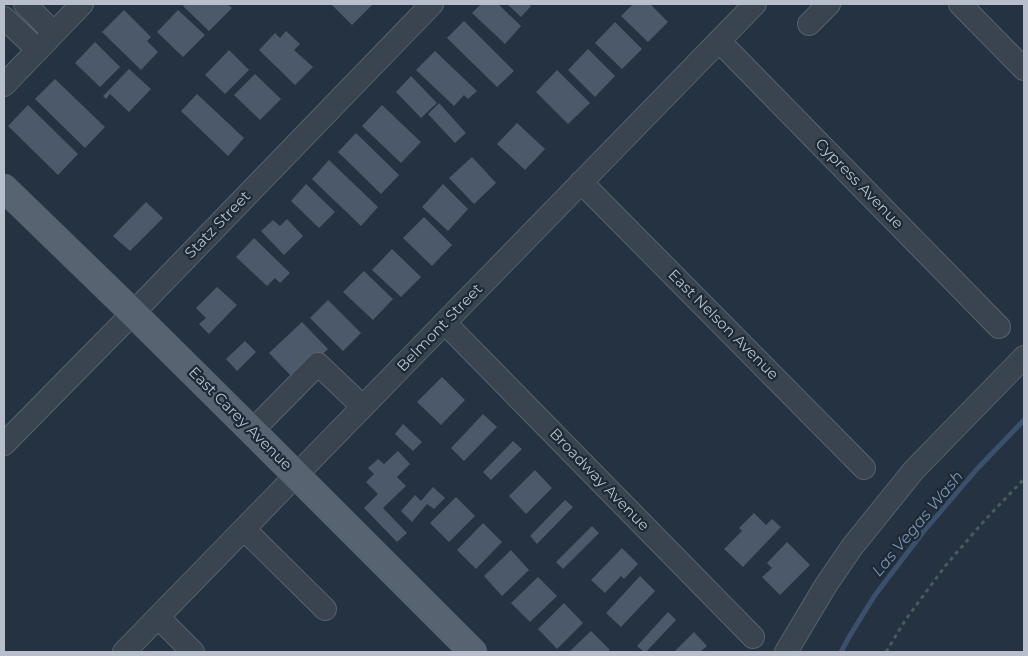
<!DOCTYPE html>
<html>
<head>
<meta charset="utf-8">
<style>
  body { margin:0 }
  #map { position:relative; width:1028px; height:656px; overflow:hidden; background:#253241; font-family:Montserrat,sans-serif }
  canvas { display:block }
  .frame { position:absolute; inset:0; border:5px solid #b6bfcb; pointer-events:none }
</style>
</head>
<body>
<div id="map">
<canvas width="1028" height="656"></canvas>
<div class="frame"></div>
</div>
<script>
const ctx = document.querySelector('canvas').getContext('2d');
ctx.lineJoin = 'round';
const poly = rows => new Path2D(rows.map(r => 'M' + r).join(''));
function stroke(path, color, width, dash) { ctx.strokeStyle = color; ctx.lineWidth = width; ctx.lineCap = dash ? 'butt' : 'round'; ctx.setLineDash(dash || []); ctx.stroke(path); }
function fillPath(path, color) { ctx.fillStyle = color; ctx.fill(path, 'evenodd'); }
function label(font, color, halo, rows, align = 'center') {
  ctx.font = font + ' Montserrat,sans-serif'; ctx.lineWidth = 4.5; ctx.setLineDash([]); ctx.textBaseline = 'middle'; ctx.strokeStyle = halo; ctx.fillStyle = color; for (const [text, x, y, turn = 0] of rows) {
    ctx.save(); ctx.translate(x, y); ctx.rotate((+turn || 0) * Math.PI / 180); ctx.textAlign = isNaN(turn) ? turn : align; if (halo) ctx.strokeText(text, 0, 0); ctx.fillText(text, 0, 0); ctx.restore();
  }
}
const stream = poly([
  [841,652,849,637,875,595,924,531,977,469,1024,420]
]);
const building = poly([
  [185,4,227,4,232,8,209,31,183,6],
  [331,4,373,4,352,25],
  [481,4,498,4,521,26,505,44,472,13],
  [507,4,528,4,531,6,521,17],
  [633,4,650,4,668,22,648,42,621,16],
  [124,10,151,37,147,41,158,52,141,70,102,32],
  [178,10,205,35,183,57,157,32],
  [464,21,514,71,497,87,447,38],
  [615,22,642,49,622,69,595,43],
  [286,31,300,44,294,50,313,67,295,85,259,50,275,33,280,38],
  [95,42,120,67,100,87,75,63],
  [588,49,615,76,595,97,568,70],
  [229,50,249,70,225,94,205,75],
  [435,51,477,91,468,99,464,95,454,106,416,70],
  [129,69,151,89,129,112,110,94,106,99,103,96],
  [557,70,590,103,568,124,536,92],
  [255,74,281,99,260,120,234,95],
  [411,76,437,103,421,118,396,92],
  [55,79,105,127,85,148,35,99],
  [197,94,244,138,228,156,181,111],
  [439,103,466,133,455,143,428,114],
  [28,105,78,154,58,175,8,126],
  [382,105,421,142,401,163,362,126],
  [517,123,545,149,525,170,497,144],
  [356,133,399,175,381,194,338,152],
  [472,157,496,183,474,204,449,178],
  [329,160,378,207,361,226,312,179],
  [306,184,335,212,319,228,291,201],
  [443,184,468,209,448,231,422,207],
  [146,202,163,218,130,251,113,236],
  [424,217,452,245,432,266,403,238],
  [287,219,303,236,284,255,261,231,273,220,280,226],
  [254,238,290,273,280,283,275,278,267,286,236,257],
  [392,249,421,277,401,297,372,270],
  [364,271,393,299,373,320,343,292],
  [217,287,237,305,209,334,199,324,206,318,196,308],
  [328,300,361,333,343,351,310,318],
  [302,322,328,349,295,380,269,353],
  [245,341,256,352,237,371,226,359],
  [442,377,465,400,441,425,417,402],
  [483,414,497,427,464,461,451,448],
  [403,424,422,442,413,451,395,434],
  [513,441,522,449,491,480,483,472],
  [398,451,410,464,397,477,406,486,383,508,407,533,397,542,364,508,378,494,366,482,374,474,368,468,378,459,384,464],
  [535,470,552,488,526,514,509,496],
  [433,487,445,498,434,509,427,504,412,522,401,511,415,495,421,501],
  [456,497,475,516,449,542,430,523],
  [565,500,573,507,537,544,530,536],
  [754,513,766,525,772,519,781,527,743,567,724,549,742,531,739,528],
  [483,523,502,542,476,569,457,550],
  [592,526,599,533,563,569,556,562],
  [787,542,810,565,780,595,762,577,772,568,767,563],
  [622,548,638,564,624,579,621,576,605,593,591,580],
  [511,550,529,570,502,596,484,576],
  [640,576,655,591,621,627,606,613],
  [538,577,557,596,530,622,511,603],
  [564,603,583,623,557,649,538,629],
  [668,612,676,620,646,652,644,652,637,646],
  [591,631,610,650,607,652,569,652],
  [694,632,707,646,700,652,674,652]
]);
const path = poly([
  [886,652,906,619,946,565,985,520,1024,479]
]);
const minor = poly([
  [25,4,54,33],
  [960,4,1024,69],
  [4,18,38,50],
  [809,24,829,4],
  [719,41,999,327],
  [4,85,82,4],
  [581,182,864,468],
  [445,323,753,637],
  [252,431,318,364,363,407],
  [4,444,133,313,432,4],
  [244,529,325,609],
  [158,617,193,652],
  [124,652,755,4],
  [786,652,826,585,852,547,914,470,1024,357]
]);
const major = poly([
  [4,188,133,313,252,431,473,652]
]);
const streetNames = [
  ["Cypress Avenue",859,184,46],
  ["Statz Street",218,225,-46],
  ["East Nelson Avenue",723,325,45],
  ["Belmont Street",440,328,-46],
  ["East Carey Avenue",240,419,45],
  ["Broadway Avenue",599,480,46]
];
const waterNames = [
  ["Las Vegas Wash",918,524,-50]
];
stroke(stream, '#3b506a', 5);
fillPath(building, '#4b596a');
stroke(minor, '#57626e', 24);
stroke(major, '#434d5a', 29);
stroke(path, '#455c5e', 3, [4, 4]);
stroke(minor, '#394450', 22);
stroke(major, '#576370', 28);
label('15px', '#b6bfcb', '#1e2936', streetNames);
label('italic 16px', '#7691ae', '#1e2936', waterNames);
</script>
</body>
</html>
